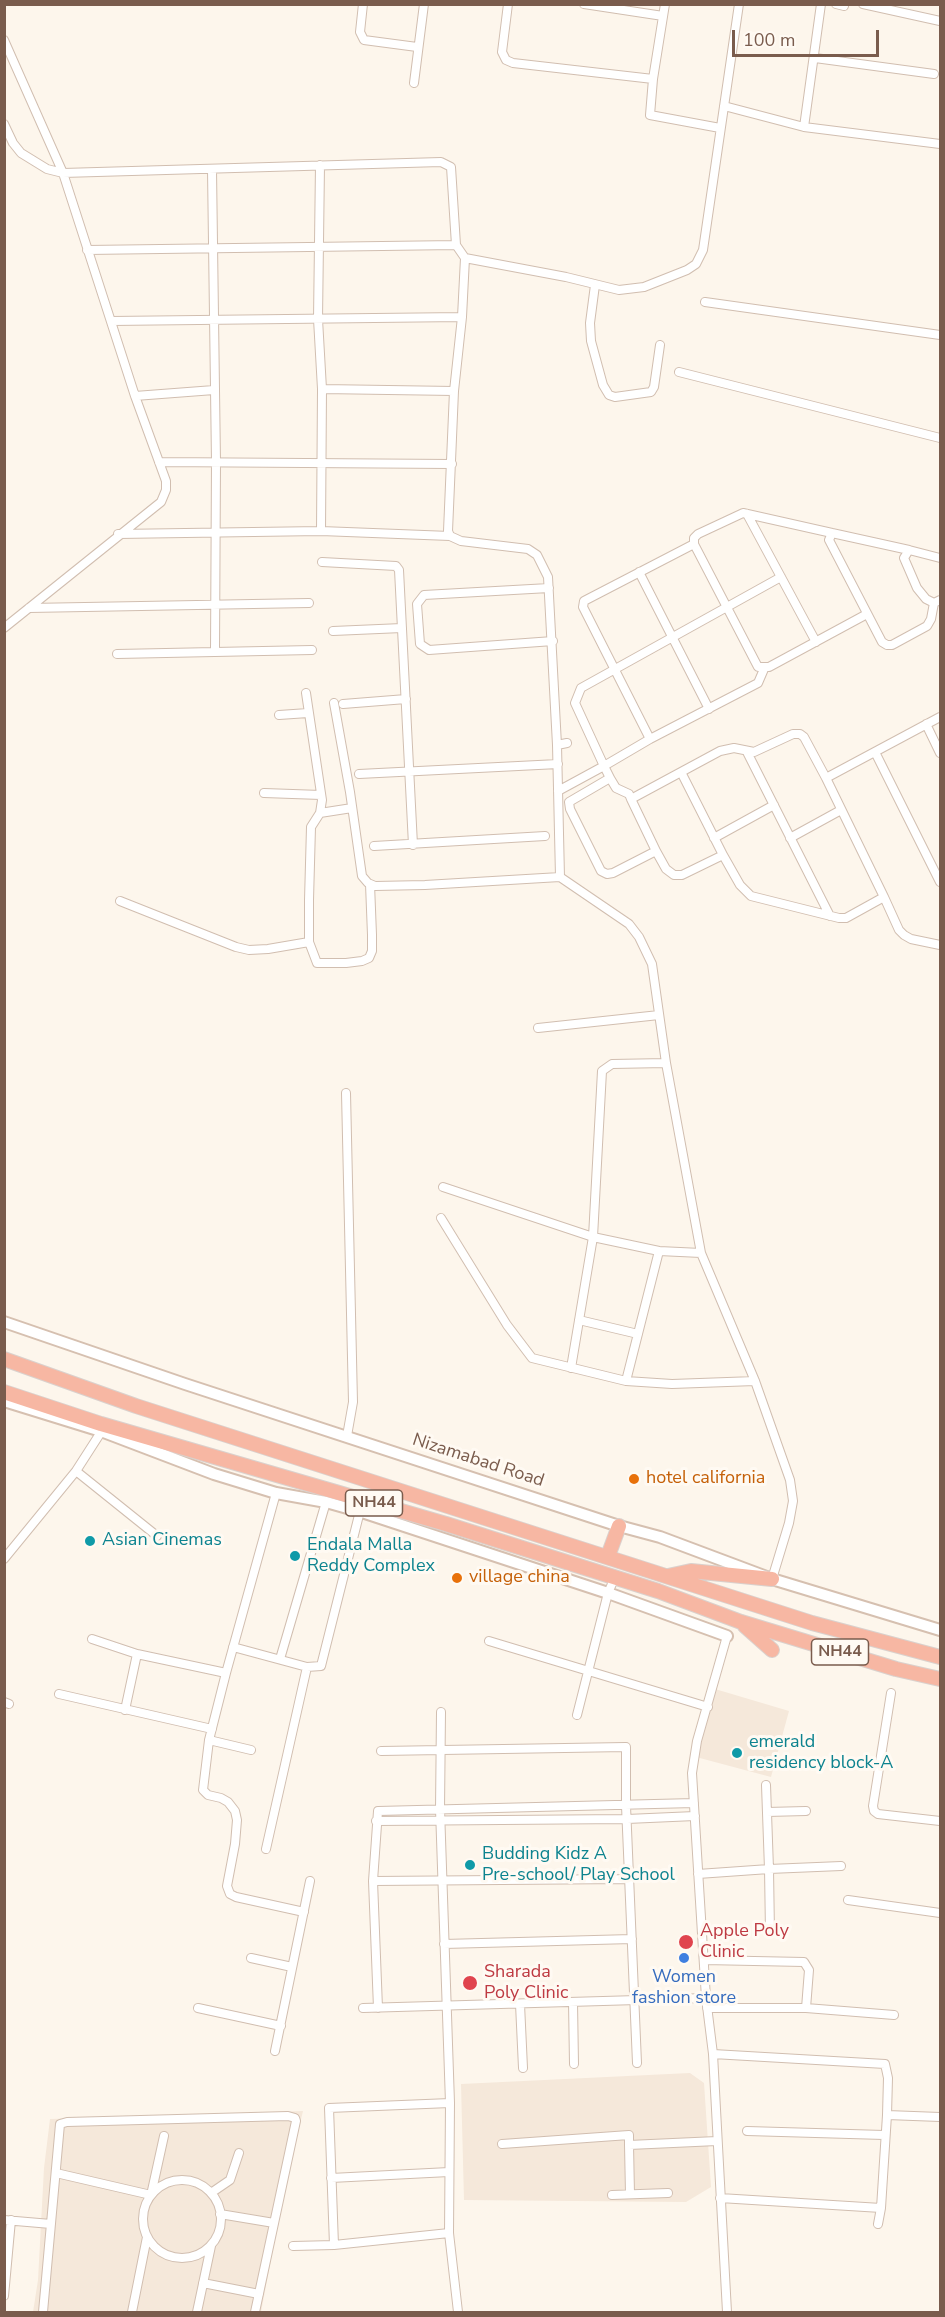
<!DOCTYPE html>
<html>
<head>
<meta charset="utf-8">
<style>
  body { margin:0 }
  #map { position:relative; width:945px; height:2317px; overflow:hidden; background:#fdf6ec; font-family:"Nunito Sans",sans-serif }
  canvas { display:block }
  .frame { position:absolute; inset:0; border:6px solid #7a5c4d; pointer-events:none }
  .scale { position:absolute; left:732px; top:30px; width:147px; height:27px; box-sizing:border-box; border:3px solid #7a5c4d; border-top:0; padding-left:8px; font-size:18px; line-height:21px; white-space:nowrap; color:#7a5c4d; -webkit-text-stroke:4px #fffaf3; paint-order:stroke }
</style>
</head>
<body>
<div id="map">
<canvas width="945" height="2317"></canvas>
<div class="frame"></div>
<div class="scale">100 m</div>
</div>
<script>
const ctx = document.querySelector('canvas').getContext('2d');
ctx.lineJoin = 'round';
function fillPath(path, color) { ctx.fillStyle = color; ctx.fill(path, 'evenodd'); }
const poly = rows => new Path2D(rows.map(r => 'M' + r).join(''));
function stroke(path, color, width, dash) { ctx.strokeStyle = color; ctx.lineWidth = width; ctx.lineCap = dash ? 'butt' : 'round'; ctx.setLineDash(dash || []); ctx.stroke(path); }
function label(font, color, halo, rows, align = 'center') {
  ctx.font = font + ' "Nunito Sans",sans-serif'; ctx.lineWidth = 6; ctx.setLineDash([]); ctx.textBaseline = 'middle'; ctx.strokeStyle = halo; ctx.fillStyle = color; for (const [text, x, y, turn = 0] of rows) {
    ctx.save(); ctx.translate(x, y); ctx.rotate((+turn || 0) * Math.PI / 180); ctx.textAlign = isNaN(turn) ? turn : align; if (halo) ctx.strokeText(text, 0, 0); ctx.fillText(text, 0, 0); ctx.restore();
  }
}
const residential = poly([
  [715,1689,789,1711,771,1777,696,1757],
  [690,2073,704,2083,711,2187,686,2202,464,2200,461,2084],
  [303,2111,285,2186,261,2312,33,2312,38,2280,44,2168,50,2119]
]);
const street = poly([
  [363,4,360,32,364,40,417,47],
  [508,4,502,52,506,60,513,63,653,79],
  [584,4,663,16],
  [665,4,653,79,650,115,720,128],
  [836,4,844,6],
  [863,4,940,21],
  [4,40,63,173,135,396,166,481,166,490,161,502,4,628],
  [815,58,934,74],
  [414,83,424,4],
  [724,106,804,127,940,144],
  [4,124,13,143,21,153,47,169,63,173,441,162,451,167,456,245,465,258,462,317,454,391,448,531,450,536,461,541,528,549,537,555,548,577,557,745,560,877,629,924,639,937,652,964,666,1063,701,1253,755,1381,790,1480,793,1501,789,1523,772,1579],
  [804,127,821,4],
  [320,165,318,319,322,389,321,531],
  [212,170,216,462,215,651],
  [87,250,456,245],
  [465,258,566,277,619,290,644,287,687,270,696,264,703,250,739,4],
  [595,285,590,323,591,341,603,385,609,395,615,397,651,392,654,387,660,345],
  [705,302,940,335],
  [111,321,462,317],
  [679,372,940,438],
  [322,389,454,391],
  [135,396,214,390],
  [159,462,452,464],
  [747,514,816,642],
  [832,533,743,513,698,534,694,538,694,544,758,667,769,667,867,614],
  [118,534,321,531,450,536],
  [909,550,832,533,829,540,882,642,887,645,892,645,927,626,931,619,934,603],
  [940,558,909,550,904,558,917,588,926,599,934,603,940,600],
  [322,562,396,566,399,570,413,845],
  [639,572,709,709],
  [549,588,424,595,417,604,420,644,429,650,553,641],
  [29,608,309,603],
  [333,631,402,628],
  [117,654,312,650],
  [764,669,758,683,650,739,604,766,575,703,581,688,781,577],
  [306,693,322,800,320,813,311,827,309,900,309,942,317,963,346,963,362,961,369,958,372,951,372,935,370,884],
  [334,703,350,792,362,876,368,883,375,886,425,885,560,877],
  [343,704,406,699],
  [279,715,308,713],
  [926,724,940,753],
  [650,739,583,607,584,601,694,544],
  [557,745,567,743],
  [747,752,830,916],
  [875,752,940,882],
  [681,772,723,855],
  [359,774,558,764],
  [826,778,940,717],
  [558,791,604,766,610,778],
  [264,793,321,795],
  [631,799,656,851],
  [320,813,352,808],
  [714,838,774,805],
  [790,838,841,810],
  [374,846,545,836],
  [884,897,826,778,804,737,800,734,793,734,754,752,734,748,720,751,631,799,629,794,616,788,610,778,569,802,570,809,601,871,607,874,613,873,656,851,666,869,674,875,682,875,723,855,740,885,751,896,839,918,846,918,884,897,899,930,904,935,911,939,940,945],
  [120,901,236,947,249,950,268,949,309,942],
  [538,1028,659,1015],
  [346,1093,353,1402,347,1436],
  [443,1187,593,1237,659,1251,701,1253],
  [441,1218,507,1325,532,1358,626,1381,672,1384,755,1381],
  [579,1320,638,1334],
  [571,1368,593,1237,602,1071,612,1064,666,1063],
  [626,1381,659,1251],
  [76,1471,157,1536],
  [276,1493,226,1673,209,1740,203,1790,208,1795,221,1798,228,1802,235,1811,237,1820,235,1844,227,1886,230,1894,236,1897,304,1912],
  [4,1559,76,1471,103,1429],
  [727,1636,697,1741,692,1773,706,1998,713,2054,727,2312],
  [92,1639,137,1654,226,1673],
  [489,1641,708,1707],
  [233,1647,307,1667,321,1666,360,1511],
  [280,1659,326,1502],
  [891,1693,873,1806,874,1811,878,1814,940,1821],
  [59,1694,212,1729],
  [4,1702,9,1704],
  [125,1710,137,1654],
  [441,1712,440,1809,450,2103,449,2233,458,2312],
  [577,1715,608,1593,615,1577],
  [209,1740,251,1750],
  [381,1751,626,1747,626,1806,637,2063],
  [767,1812,806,1811],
  [376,1821,627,1819,695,1816],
  [266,1849,307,1667],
  [698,1874,769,1869,766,1785],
  [373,1881,629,1879],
  [848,1900,940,1913],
  [770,1933,769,1869,841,1866],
  [444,1944,632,1939],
  [251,1958,292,1967],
  [704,1960,804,1962,809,1970,806,2008],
  [573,2002,574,2064],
  [520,2004,523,2068],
  [198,2008,281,2026],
  [363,2008,706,1998],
  [378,2008,373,1881,378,1811,694,1803],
  [707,2008,806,2008,894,2015],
  [275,2051,310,1881],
  [713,2054,885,2064,888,2078,887,2115,881,2208,878,2224],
  [887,2115,940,2117],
  [747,2131,884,2135],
  [502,2144,629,2135,629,2145,717,2141],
  [629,2145,630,2194],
  [56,2173,151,2195,164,2136],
  [331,2178,449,2172],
  '143 2219a39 39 0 1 1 78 0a39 39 0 1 1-78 0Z',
  [211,2193,230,2180,239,2153],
  [612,2195,668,2193],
  [720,2198,881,2208],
  [220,2214,274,2223],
  [4,2220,51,2224],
  [334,2245,329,2108,450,2103],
  [293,2246,334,2245,449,2233],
  [203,2283,259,2294],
  [4,2296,11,2220],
  [43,2312,60,2124,67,2122,288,2116,295,2118,296,2121,255,2312],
  [132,2312,147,2237],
  [197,2312,211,2246]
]);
const secondary = poly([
  [4,1322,185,1384,619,1526,660,1537,772,1579,940,1630],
  [4,1401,101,1431,214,1474,276,1493,326,1502,365,1513,608,1593,727,1636]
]);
const highway = poly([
  [4,1359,136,1406,812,1623,940,1657],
  [4,1392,101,1424,446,1524,658,1591,741,1622,896,1669,940,1679],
  [608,1556,619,1526],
  [668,1576,691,1571,772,1579],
  [745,1626,772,1650]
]);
const markers = [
  [634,1479,6,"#e8710a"],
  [90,1541,6,"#0f9aa8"],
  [295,1556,6,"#0f9aa8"],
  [457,1578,6,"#e8710a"],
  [737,1753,6,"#0f9aa8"],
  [470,1865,6,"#0f9aa8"],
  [686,1942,8,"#e0444e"],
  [684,1958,6,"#3f7fe0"],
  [470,1983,8,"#e0444e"]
];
const shields = [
  [374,1503,57],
  [840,1652,57]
];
const shieldNames = [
  ["NH44",374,1503],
  ["NH44",840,1652]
];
const streetNames = [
  ["Nizamabad Road",478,1461,18]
];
const foodNames = [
  ["hotel california",646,1479],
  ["village china",469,1578]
];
const cultureNames = [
  ["Asian Cinemas",102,1541],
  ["Endala Malla",307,1546],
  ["Reddy Complex",307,1567],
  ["emerald",749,1743],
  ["residency block-A",749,1764],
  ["Budding Kidz A",482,1855],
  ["Pre-school/ Play School",482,1876]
];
const healthNames = [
  ["Apple Poly",700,1932],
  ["Clinic",700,1953],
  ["Sharada",484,1973],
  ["Poly Clinic",484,1994]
];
const shopNames = [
  ["Women",684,1978],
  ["fashion store",684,1999]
];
fillPath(residential, '#f5e8da');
stroke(street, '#d1beb0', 10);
stroke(secondary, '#d6c0b0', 14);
stroke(highway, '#dad1cd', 16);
stroke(street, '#fff', 8);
stroke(secondary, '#fff', 10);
stroke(highway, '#f7b7a3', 14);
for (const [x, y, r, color] of markers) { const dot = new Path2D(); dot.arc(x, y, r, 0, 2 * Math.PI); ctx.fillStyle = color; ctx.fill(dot); stroke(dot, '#fffaf3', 2); }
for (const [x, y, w] of shields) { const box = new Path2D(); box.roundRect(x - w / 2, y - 13, w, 26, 4.5); ctx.fillStyle = '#fffaf3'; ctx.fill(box); stroke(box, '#7a5c4d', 1.5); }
label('bold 16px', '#7a5c4d', null, shieldNames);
label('18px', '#7a5c4d', '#fffaf3', streetNames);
label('18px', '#c56008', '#fffaf3', foodNames, 'left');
label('18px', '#0d838f', '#fffaf3', cultureNames, 'left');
label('18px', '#be3a42', '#fffaf3', healthNames, 'left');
label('18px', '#366cbe', '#fffaf3', shopNames);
</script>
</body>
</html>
